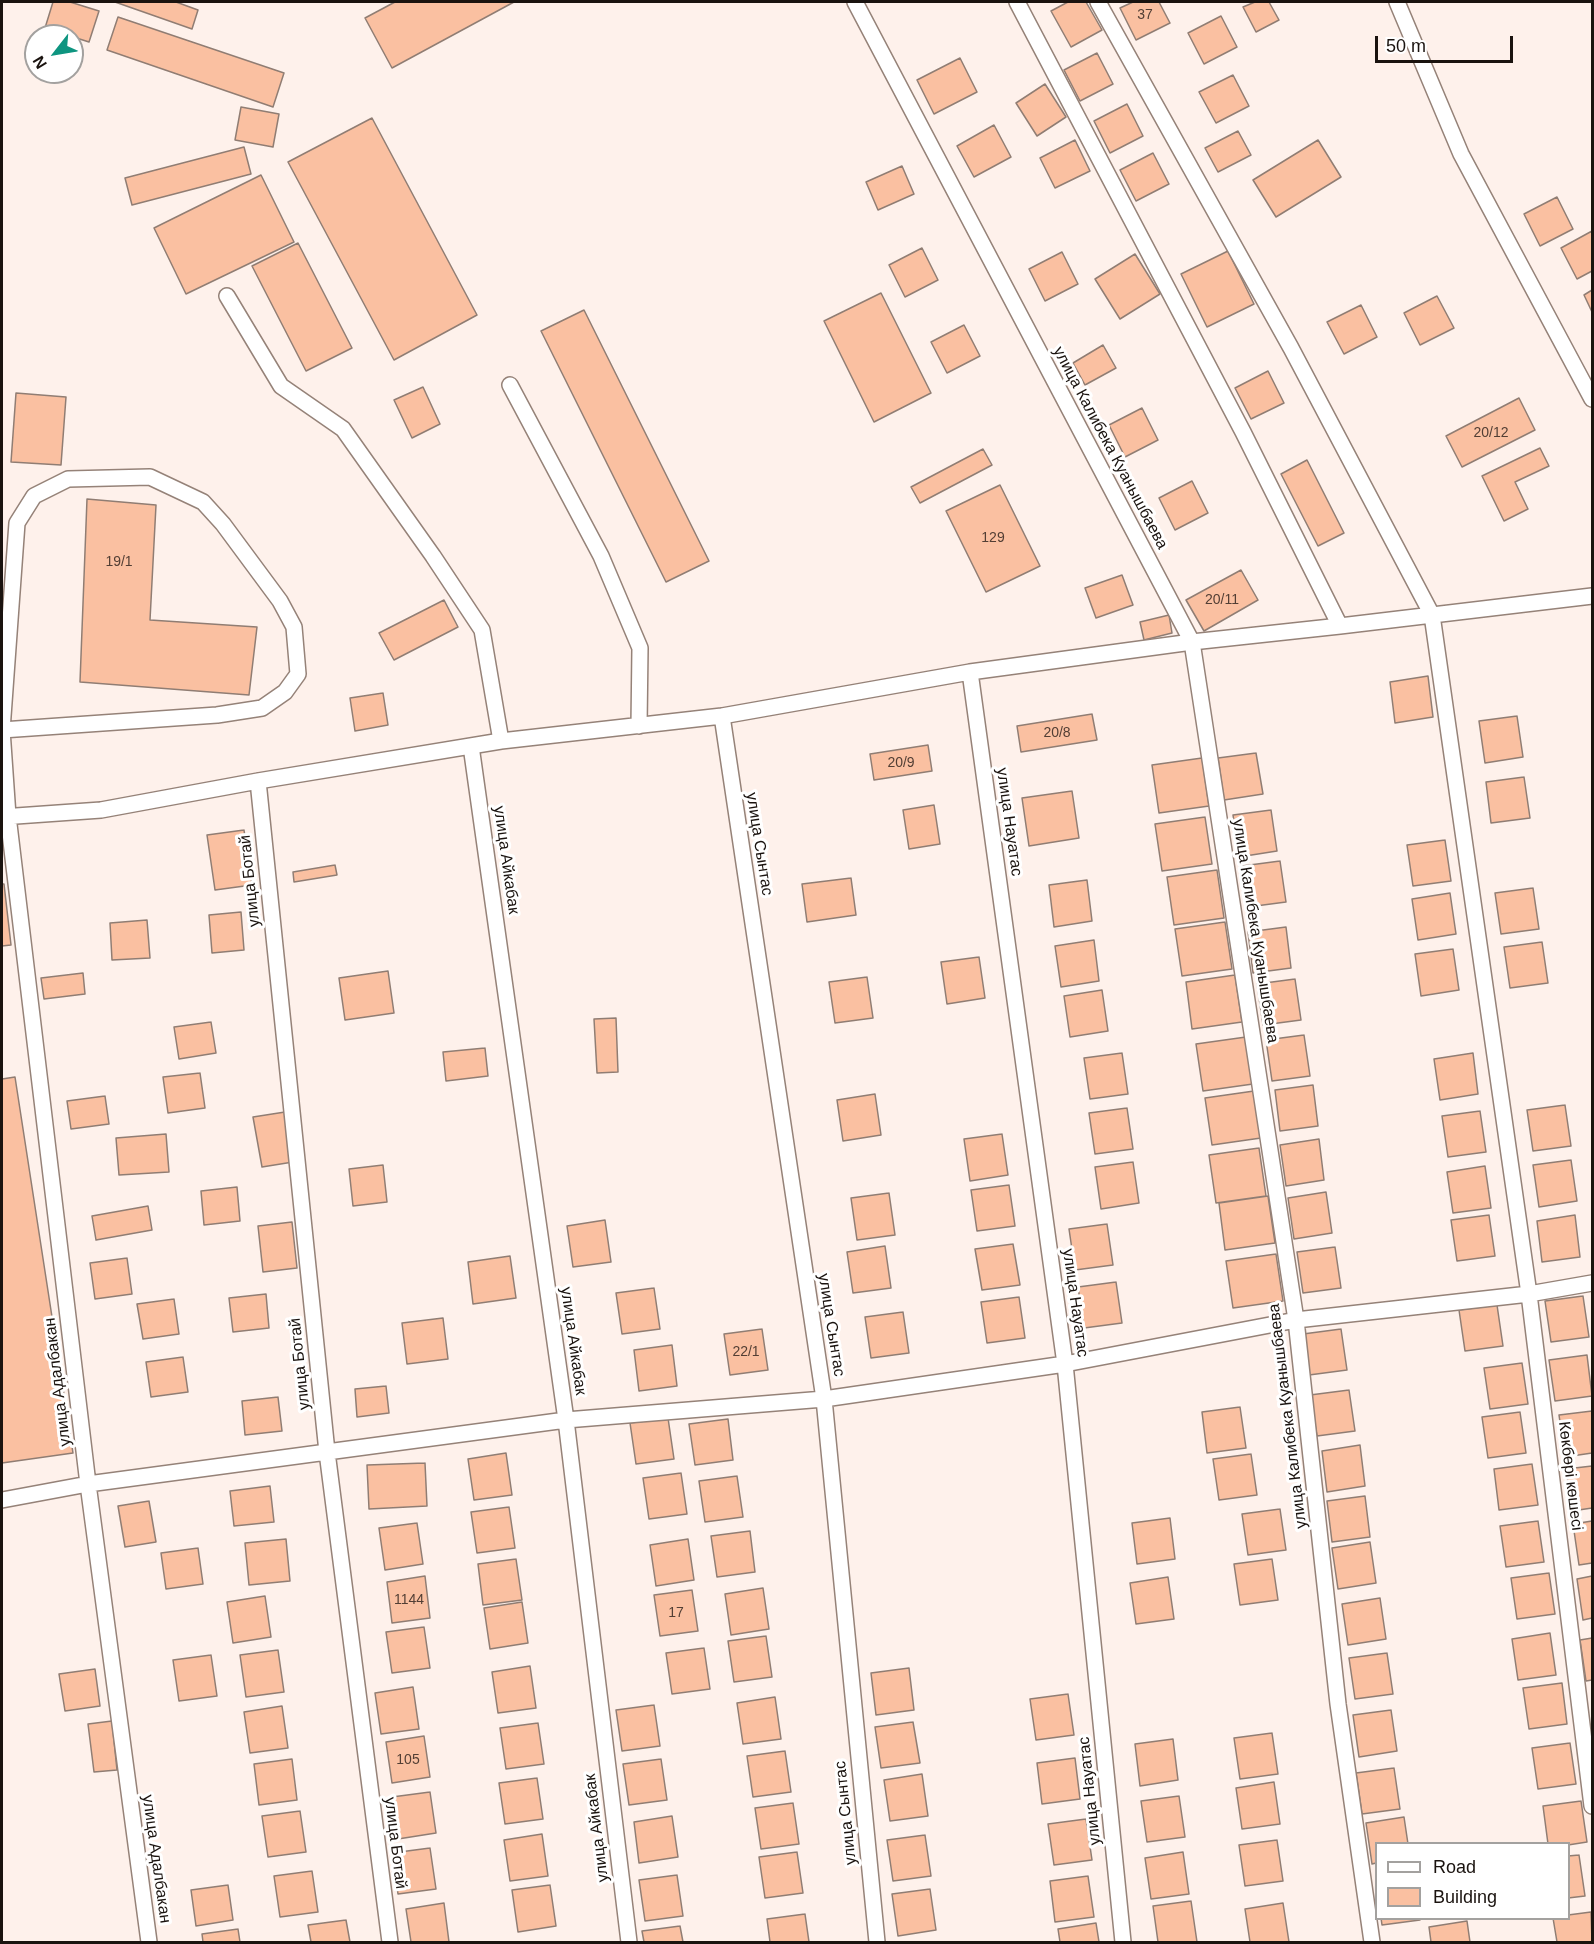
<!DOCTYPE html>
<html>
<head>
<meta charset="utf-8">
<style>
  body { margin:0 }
  #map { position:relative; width:1594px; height:1944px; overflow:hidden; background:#fef1eb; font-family:Arial,sans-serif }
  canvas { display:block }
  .frame { position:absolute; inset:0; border:3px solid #1a130f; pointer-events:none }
  .legend { position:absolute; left:1375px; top:1842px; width:195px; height:78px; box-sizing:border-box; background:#fff; border:2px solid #a3a19f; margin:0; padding:8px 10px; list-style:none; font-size:18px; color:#1a130f }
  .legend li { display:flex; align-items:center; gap:12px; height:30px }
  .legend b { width:30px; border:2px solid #a3a19f }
  .north { position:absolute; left:24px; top:24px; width:60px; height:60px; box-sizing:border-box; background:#fff; border:2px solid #a3a19f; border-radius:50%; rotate:239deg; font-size:16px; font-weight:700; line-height:24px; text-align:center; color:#1a130f }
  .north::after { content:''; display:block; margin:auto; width:21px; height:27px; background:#0e9580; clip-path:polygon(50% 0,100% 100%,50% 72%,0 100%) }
  .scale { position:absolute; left:1375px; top:36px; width:138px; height:27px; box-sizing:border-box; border:3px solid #1a130f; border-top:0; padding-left:8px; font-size:18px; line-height:21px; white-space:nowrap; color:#1a130f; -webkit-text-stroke:4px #fff; paint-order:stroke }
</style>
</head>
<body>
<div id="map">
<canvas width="1594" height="1944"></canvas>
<div class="frame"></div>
<ul class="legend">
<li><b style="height:8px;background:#fff"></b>Road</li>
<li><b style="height:16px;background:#fac0a1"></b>Building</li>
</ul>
<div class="north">N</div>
<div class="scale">50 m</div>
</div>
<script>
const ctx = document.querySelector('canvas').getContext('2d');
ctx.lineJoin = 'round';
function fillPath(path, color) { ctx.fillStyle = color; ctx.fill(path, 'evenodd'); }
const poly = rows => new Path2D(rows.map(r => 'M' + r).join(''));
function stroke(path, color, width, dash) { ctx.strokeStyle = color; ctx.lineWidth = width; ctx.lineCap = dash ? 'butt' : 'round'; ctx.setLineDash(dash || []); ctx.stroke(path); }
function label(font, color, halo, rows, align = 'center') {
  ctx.font = font + ' Arial,sans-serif'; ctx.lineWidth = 6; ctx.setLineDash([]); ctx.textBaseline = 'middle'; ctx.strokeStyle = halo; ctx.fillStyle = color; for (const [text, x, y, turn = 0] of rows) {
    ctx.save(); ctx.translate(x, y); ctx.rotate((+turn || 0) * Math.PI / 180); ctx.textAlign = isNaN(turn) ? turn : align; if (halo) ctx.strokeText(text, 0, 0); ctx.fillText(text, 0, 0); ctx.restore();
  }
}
const building = poly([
  [53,2,70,2,99,11,89,42,45,28,53,2],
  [115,2,176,2,198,10,192,29,115,2],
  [395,2,514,2,392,68,365,18,395,2],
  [1068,2,1086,2,1102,30,1071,47,1051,11,1068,2],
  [1133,2,1159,2,1170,23,1136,40,1120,8,1133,2],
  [1255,2,1269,2,1279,20,1256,32,1243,7,1255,2],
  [1221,16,1237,47,1204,64,1188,33,1221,16],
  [118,17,284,73,273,107,107,50,118,17],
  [1097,53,1113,84,1080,101,1064,70,1097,53],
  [960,58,977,92,934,114,917,80,960,58],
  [1233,75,1249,106,1216,123,1199,92,1233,75],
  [1045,84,1066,117,1037,136,1016,103,1045,84],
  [1127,104,1143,136,1110,153,1094,121,1127,104],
  [241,107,279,114,273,147,235,140,241,107],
  [372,118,477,315,394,360,288,162,372,118],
  [994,125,1011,157,974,177,957,146,994,125],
  [1238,131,1251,155,1218,172,1205,148,1238,131],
  [1075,140,1090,171,1055,188,1040,158,1075,140],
  [1318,140,1341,177,1276,217,1253,180,1318,140],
  [244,147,251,174,132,205,125,178,244,147],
  [1153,153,1169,184,1136,201,1120,170,1153,153],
  [902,166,914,194,878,210,866,182,902,166],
  [261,175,294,242,186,294,154,228,261,175],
  [1557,197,1573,229,1540,246,1524,214,1557,197],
  [1592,231,1592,271,1577,279,1561,248,1592,231],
  [298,243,352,348,306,371,252,266,298,243],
  [922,248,938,280,905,297,889,265,922,248],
  [1228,251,1254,304,1207,327,1181,274,1228,251],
  [1062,252,1078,284,1045,301,1029,269,1062,252],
  [1135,254,1160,294,1120,319,1095,279,1135,254],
  [1592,290,1592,312,1584,295,1592,290],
  [881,293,931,393,874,422,824,321,881,293],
  [1437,296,1454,328,1420,345,1404,313,1437,296],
  [1361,305,1377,337,1344,354,1327,322,1361,305],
  [584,310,709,561,666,582,541,331,584,310],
  [964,325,980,356,947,373,931,342,964,325],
  [1103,345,1116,368,1085,385,1073,363,1103,345],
  [1268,371,1284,403,1251,419,1235,388,1268,371],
  [423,387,440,424,412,438,394,400,423,387],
  [16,393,66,397,61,465,11,462,16,393],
  [1519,398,1535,430,1462,467,1446,436,1519,398],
  [1142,408,1158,440,1125,457,1109,425,1142,408],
  [1540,448,1549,466,1515,482,1528,509,1504,521,1482,476,1540,448],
  [983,449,992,465,920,503,911,487,983,449],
  [1307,460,1344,533,1318,546,1281,474,1307,460],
  [1192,481,1208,513,1175,530,1159,498,1192,481],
  [1000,485,1040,566,986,592,946,511,1000,485],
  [87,499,156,505,150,620,257,627,249,695,80,682,87,499],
  [1241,570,1258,600,1204,631,1186,600,1241,570],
  [1122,575,1133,605,1096,618,1085,588,1122,575],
  [444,600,458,627,394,660,379,633,444,600],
  [1169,615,1172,633,1144,640,1140,622,1169,615],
  [1428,676,1433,717,1395,723,1390,682,1428,676],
  [383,693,388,725,355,731,350,698,383,693],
  [1092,714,1097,740,1021,752,1017,726,1092,714],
  [1517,716,1523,757,1485,763,1479,721,1517,716],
  [928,745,932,771,874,780,870,754,928,745],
  [1256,753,1263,794,1224,800,1218,758,1256,753],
  [1202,758,1209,806,1159,813,1152,765,1202,758],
  [1524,777,1530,818,1491,823,1486,782,1524,777],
  [1072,791,1079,838,1029,846,1022,798,1072,791],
  [934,805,940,844,909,849,903,810,934,805],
  [1271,810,1277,851,1239,857,1233,815,1271,810],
  [1205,817,1212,864,1162,871,1155,824,1205,817],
  [244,830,252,885,215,890,207,835,244,830],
  [1445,840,1451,881,1413,886,1407,845,1445,840],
  [1280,861,1286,902,1248,907,1242,866,1280,861],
  [335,865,337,875,294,882,293,872,335,865],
  [1217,870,1224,918,1174,925,1167,877,1217,870],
  [851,878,856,915,807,922,802,884,851,878],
  [1087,880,1092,921,1054,927,1049,885,1087,880],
  [2,884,4,884,11,945,2,946,2,884],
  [1533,888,1539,929,1501,934,1495,893,1533,888],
  [1450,893,1456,934,1418,940,1412,899,1450,893],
  [241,912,244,950,212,953,209,915,241,912],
  [147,920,150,958,112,960,110,923,147,920],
  [1225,922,1232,969,1182,976,1175,929,1225,922],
  [1286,927,1291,968,1253,973,1248,932,1286,927],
  [1094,940,1099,981,1061,987,1055,946,1094,940],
  [1542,942,1548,983,1510,988,1504,947,1542,942],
  [1453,949,1459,990,1421,996,1415,954,1453,949],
  [979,957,985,998,947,1004,941,962,979,957],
  [388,971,394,1013,345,1020,339,978,388,971],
  [83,973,85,994,44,999,41,978,83,973],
  [1235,975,1242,1022,1192,1029,1186,982,1235,975],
  [867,977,873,1018,835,1023,829,982,867,977],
  [1295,979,1301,1020,1263,1025,1257,984,1295,979],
  [1102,990,1108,1031,1070,1037,1064,996,1102,990],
  [616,1018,618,1072,597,1073,594,1019,616,1018],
  [211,1022,216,1053,179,1059,174,1027,211,1022],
  [1304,1035,1310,1076,1272,1081,1266,1040,1304,1035],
  [1246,1037,1253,1084,1203,1091,1196,1044,1246,1037],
  [485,1048,488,1076,446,1081,443,1052,485,1048],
  [1122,1053,1128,1094,1090,1099,1084,1058,1122,1053],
  [1473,1053,1478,1094,1440,1100,1434,1059,1473,1053],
  [200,1073,205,1108,168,1113,163,1077,200,1073],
  [15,1077,73,1453,2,1463,2,1079,15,1077],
  [1313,1085,1318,1126,1280,1131,1275,1090,1313,1085],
  [1254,1091,1261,1138,1212,1145,1205,1098,1254,1091],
  [875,1094,881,1135,843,1141,837,1100,875,1094],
  [105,1096,109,1124,71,1129,67,1101,105,1096],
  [1565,1105,1571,1146,1533,1151,1527,1110,1565,1105],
  [1127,1108,1133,1149,1095,1154,1089,1113,1127,1108],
  [1480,1111,1486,1152,1448,1157,1442,1116,1480,1111],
  [285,1112,293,1162,262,1167,253,1117,285,1112],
  [166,1134,169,1172,119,1175,116,1138,166,1134],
  [1002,1134,1008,1175,970,1181,964,1139,1002,1134],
  [1319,1139,1324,1180,1286,1186,1280,1145,1319,1139],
  [1259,1148,1266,1196,1216,1203,1209,1155,1259,1148],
  [1571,1160,1577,1201,1539,1207,1533,1165,1571,1160],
  [1133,1162,1139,1203,1101,1209,1095,1167,1133,1162],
  [383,1165,387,1202,353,1206,349,1169,383,1165],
  [1485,1166,1491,1208,1453,1213,1447,1172,1485,1166],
  [1009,1185,1015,1226,977,1231,971,1190,1009,1185],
  [237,1187,240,1221,204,1225,201,1191,237,1187],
  [1326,1192,1332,1233,1294,1239,1288,1198,1326,1192],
  [889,1193,895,1235,857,1240,851,1198,889,1193],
  [1268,1196,1275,1243,1225,1250,1219,1203,1268,1196],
  [148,1206,152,1230,96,1240,92,1216,148,1206],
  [1489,1215,1495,1256,1457,1261,1451,1220,1489,1215],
  [1575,1215,1580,1257,1542,1262,1537,1221,1575,1215],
  [605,1220,611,1262,573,1267,567,1226,605,1220],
  [292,1222,297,1268,263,1272,258,1226,292,1222],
  [1107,1224,1113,1265,1075,1270,1069,1229,1107,1224],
  [1013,1244,1020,1285,982,1290,975,1249,1013,1244],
  [885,1246,891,1288,853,1293,847,1252,885,1246],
  [1335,1247,1341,1288,1303,1293,1297,1252,1335,1247],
  [1276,1254,1283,1301,1233,1308,1226,1261,1276,1254],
  [510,1256,516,1298,473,1304,468,1262,510,1256],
  [127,1258,132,1294,95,1299,90,1263,127,1258],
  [1116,1282,1122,1323,1084,1328,1078,1287,1116,1282],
  [654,1288,660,1329,622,1334,616,1293,654,1288],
  [266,1294,269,1328,233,1332,229,1298,266,1294],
  [1583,1296,1589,1337,1551,1342,1545,1301,1583,1296],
  [1019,1297,1025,1338,987,1343,981,1302,1019,1297],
  [174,1299,179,1334,143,1339,137,1304,174,1299],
  [1497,1305,1503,1346,1465,1351,1459,1310,1497,1305],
  [903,1312,909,1353,871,1358,865,1317,903,1312],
  [443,1318,448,1359,407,1364,402,1323,443,1318],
  [762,1329,768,1370,730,1375,724,1334,762,1329],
  [1341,1329,1347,1370,1309,1375,1303,1334,1341,1329],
  [672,1345,677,1386,639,1391,634,1350,672,1345],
  [1587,1355,1592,1396,1555,1401,1549,1360,1587,1355],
  [183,1357,188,1392,151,1397,146,1362,183,1357],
  [1522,1363,1528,1404,1490,1409,1484,1368,1522,1363],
  [386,1386,389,1413,357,1417,355,1389,386,1386],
  [1349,1390,1355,1431,1317,1436,1310,1395,1349,1390],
  [278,1397,282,1431,245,1435,242,1401,278,1397],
  [1240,1407,1246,1448,1207,1453,1202,1412,1240,1407],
  [1592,1411,1592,1453,1565,1457,1559,1415,1592,1411],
  [1520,1412,1526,1453,1488,1458,1482,1417,1520,1412],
  [668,1418,674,1459,636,1464,630,1423,668,1418],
  [728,1419,733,1460,695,1465,689,1424,728,1419],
  [1360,1445,1365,1486,1327,1492,1322,1451,1360,1445],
  [506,1453,512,1495,474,1500,468,1459,506,1453],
  [1251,1454,1257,1495,1219,1500,1213,1459,1251,1454],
  [425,1463,427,1506,369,1509,367,1465,425,1463],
  [1532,1464,1538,1505,1499,1510,1494,1469,1532,1464],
  [1592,1466,1592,1508,1572,1511,1566,1469,1592,1466],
  [681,1473,687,1514,649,1519,643,1478,681,1473],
  [737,1476,743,1517,705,1522,699,1481,737,1476],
  [270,1486,274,1522,234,1526,230,1491,270,1486],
  [1365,1496,1370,1537,1332,1542,1327,1501,1365,1496],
  [149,1501,156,1542,125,1547,118,1506,149,1501],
  [509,1507,515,1548,477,1553,471,1512,509,1507],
  [1280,1509,1286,1550,1248,1555,1242,1514,1280,1509],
  [1170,1518,1175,1559,1137,1564,1132,1523,1170,1518],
  [1538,1521,1544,1562,1506,1567,1500,1526,1538,1521],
  [1592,1521,1592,1563,1579,1565,1573,1524,1592,1521],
  [417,1523,423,1564,385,1570,379,1528,417,1523],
  [750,1531,755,1572,717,1577,711,1536,750,1531],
  [286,1539,290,1581,249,1585,245,1543,286,1539],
  [688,1539,694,1580,656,1586,650,1545,688,1539],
  [1370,1542,1376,1583,1338,1589,1332,1548,1370,1542],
  [198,1548,203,1584,166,1589,161,1553,198,1548],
  [516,1559,522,1600,483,1605,478,1564,516,1559],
  [1272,1559,1278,1600,1240,1605,1234,1564,1272,1559],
  [1549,1573,1555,1614,1517,1619,1511,1578,1549,1573],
  [425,1576,430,1618,392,1623,387,1582,425,1576],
  [1592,1576,1592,1618,1583,1620,1577,1579,1592,1576],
  [1168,1577,1174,1619,1136,1624,1130,1583,1168,1577],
  [763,1588,769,1629,731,1635,725,1594,763,1588],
  [692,1590,698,1631,660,1636,654,1595,692,1590],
  [265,1596,271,1637,233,1643,227,1602,265,1596],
  [1380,1598,1386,1639,1348,1645,1342,1604,1380,1598],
  [522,1602,528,1643,490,1649,484,1608,522,1602],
  [424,1627,430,1668,392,1673,386,1632,424,1627],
  [1550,1633,1556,1675,1518,1680,1512,1639,1550,1633],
  [766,1636,772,1677,734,1682,728,1641,766,1636],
  [1592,1638,1592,1680,1586,1681,1580,1640,1592,1638],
  [704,1648,710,1689,672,1694,666,1653,704,1648],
  [278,1650,284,1692,246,1697,240,1655,278,1650],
  [1387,1653,1393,1694,1355,1699,1349,1658,1387,1653],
  [211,1655,217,1696,179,1701,173,1660,211,1655],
  [530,1666,536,1708,498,1713,492,1672,530,1666],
  [909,1668,914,1710,876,1715,871,1673,909,1668],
  [95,1669,100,1706,65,1711,59,1674,95,1669],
  [1562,1683,1567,1724,1529,1729,1523,1688,1562,1683],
  [413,1687,419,1729,381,1734,375,1693,413,1687],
  [1068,1694,1074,1735,1036,1740,1030,1699,1068,1694],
  [775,1697,781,1739,743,1744,737,1703,775,1697],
  [654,1705,660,1746,622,1751,616,1710,654,1705],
  [282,1706,288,1748,250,1753,244,1712,282,1706],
  [1391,1710,1397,1751,1359,1757,1353,1715,1391,1710],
  [112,1721,117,1770,94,1772,88,1724,112,1721],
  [913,1722,920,1763,881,1768,875,1727,913,1722],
  [538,1723,544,1764,506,1769,500,1728,538,1723],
  [1272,1733,1278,1774,1240,1779,1234,1738,1272,1733],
  [424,1736,430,1777,392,1783,386,1742,424,1736],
  [1173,1739,1178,1780,1140,1786,1135,1744,1173,1739],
  [1570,1743,1576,1784,1538,1789,1532,1748,1570,1743],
  [785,1751,791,1792,753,1797,747,1756,785,1751],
  [1075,1758,1080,1799,1042,1804,1037,1763,1075,1758],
  [292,1759,297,1800,259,1805,254,1764,292,1759],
  [661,1759,667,1800,629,1805,623,1764,661,1759],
  [1394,1768,1400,1809,1362,1814,1356,1773,1394,1768],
  [922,1774,928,1816,890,1821,884,1780,922,1774],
  [537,1778,543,1819,505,1824,499,1783,537,1778],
  [1274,1782,1280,1824,1242,1829,1236,1788,1274,1782],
  [430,1792,436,1833,398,1839,392,1797,430,1792],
  [1179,1796,1185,1837,1147,1842,1141,1801,1179,1796],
  [1581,1801,1587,1842,1568,1845,1548,1844,1543,1806,1581,1801],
  [793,1803,799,1844,761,1849,755,1808,793,1803],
  [300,1811,306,1852,268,1857,262,1816,300,1811],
  [672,1816,678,1857,639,1863,634,1822,672,1816],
  [1404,1817,1408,1844,1376,1844,1376,1863,1372,1864,1366,1823,1404,1817],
  [1086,1819,1092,1860,1054,1865,1048,1824,1086,1819],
  [542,1834,548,1876,510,1881,504,1840,542,1834],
  [925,1835,931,1876,893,1881,887,1840,925,1835],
  [1277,1840,1283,1881,1245,1886,1239,1845,1277,1840],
  [430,1848,436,1889,398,1894,392,1853,430,1848],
  [797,1852,803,1893,765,1898,759,1857,797,1852],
  [1183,1852,1189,1894,1151,1899,1145,1858,1183,1852],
  [1579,1855,1585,1896,1568,1898,1568,1856,1579,1855],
  [312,1871,318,1912,280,1917,274,1876,312,1871],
  [677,1875,683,1916,645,1921,639,1880,677,1875],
  [1088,1876,1094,1917,1055,1922,1050,1881,1088,1876],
  [228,1885,233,1920,196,1926,191,1890,228,1885],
  [550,1885,556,1926,518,1932,512,1890,550,1885],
  [930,1889,936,1930,898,1936,892,1894,930,1889],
  [1191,1901,1197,1942,1158,1942,1153,1906,1191,1901],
  [444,1903,449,1942,411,1942,406,1909,444,1903],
  [1283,1903,1289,1942,1250,1942,1245,1909,1283,1903],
  [1591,1912,1592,1942,1557,1942,1553,1918,1568,1918,1568,1915,1591,1912],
  [805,1914,809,1942,770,1942,767,1919,805,1914],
  [1381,1918,1420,1918,1420,1920,1382,1925,1381,1918],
  [346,1920,350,1942,311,1942,308,1925,346,1920],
  [1467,1921,1470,1942,1431,1942,1429,1927,1467,1921],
  [1096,1923,1099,1942,1060,1942,1058,1929,1096,1923],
  [680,1926,683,1942,644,1942,642,1931,680,1926],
  [238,1929,240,1942,203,1942,202,1934,238,1929]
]);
const minor = poly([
  [855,2,1192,642,1296,1320,1338,1704,1372,1942],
  [1017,2,1243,432,1340,626],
  [1098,2,1291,348,1432,615,1529,1294,1592,1806],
  [1397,2,1461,154,1592,399],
  [227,296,281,386,343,429,433,556,482,630,501,741],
  [510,385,601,556,640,648,639,726],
  [970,672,1065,1364,1123,1942],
  [722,716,824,1399,877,1942],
  [2,730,217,715,262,708,285,692,298,674,294,627,280,601,223,524,203,502,150,477,68,479,34,496,17,523,2,730,8,816,88,1484,149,1942],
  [471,746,566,1420,629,1942],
  [258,781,327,1452,390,1942],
  [2,817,101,810,258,781,501,741,722,716,970,672,1192,642,1340,626,1592,596],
  [2,1500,88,1484,566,1420,824,1399,1065,1364,1296,1320,1529,1294,1592,1283]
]);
const numberNames = [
  ["37",1145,15],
  ["20/12",1491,433],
  ["129",993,538],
  ["19/1",119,562],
  ["20/11",1222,600],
  ["20/8",1057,733],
  ["20/9",901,763],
  ["22/1",746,1352],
  ["1144",409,1600],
  ["17",676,1613],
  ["105",408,1760]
];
const streetNames = [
  ["улица Калибека Куанышбаева",1110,448,62],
  ["улица Науатас",1009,822,82],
  ["улица Сынтас",759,844,81],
  ["улица Айкабак",506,860,82],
  ["улица Ботай",250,881,-96],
  ["улица Калибека Куанышбаева",1255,931,81],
  ["улица Науатас",1075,1303,82],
  ["улица Сынтас",831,1325,81],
  ["улица Айкабак",573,1341,82],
  ["улица Ботай",300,1364,-96],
  ["улица Адалбакан",58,1382,-97],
  ["улица Калибека Куанышбаева",1288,1416,-97],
  ["Көкбөрі көшесі",1570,1476,83],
  ["улица Науатас",1090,1791,-96],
  ["улица Сынтас",846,1813,-96],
  ["улица Айкабак",597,1828,-97],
  ["улица Ботай",395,1843,83],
  ["улица Адалбакан",156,1859,82]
];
fillPath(building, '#fac0a1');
stroke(building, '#907d73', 1.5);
stroke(minor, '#958278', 18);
stroke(minor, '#fff', 15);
label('14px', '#523e34', null, numberNames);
label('16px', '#1a130f', '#fff', streetNames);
</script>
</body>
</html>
